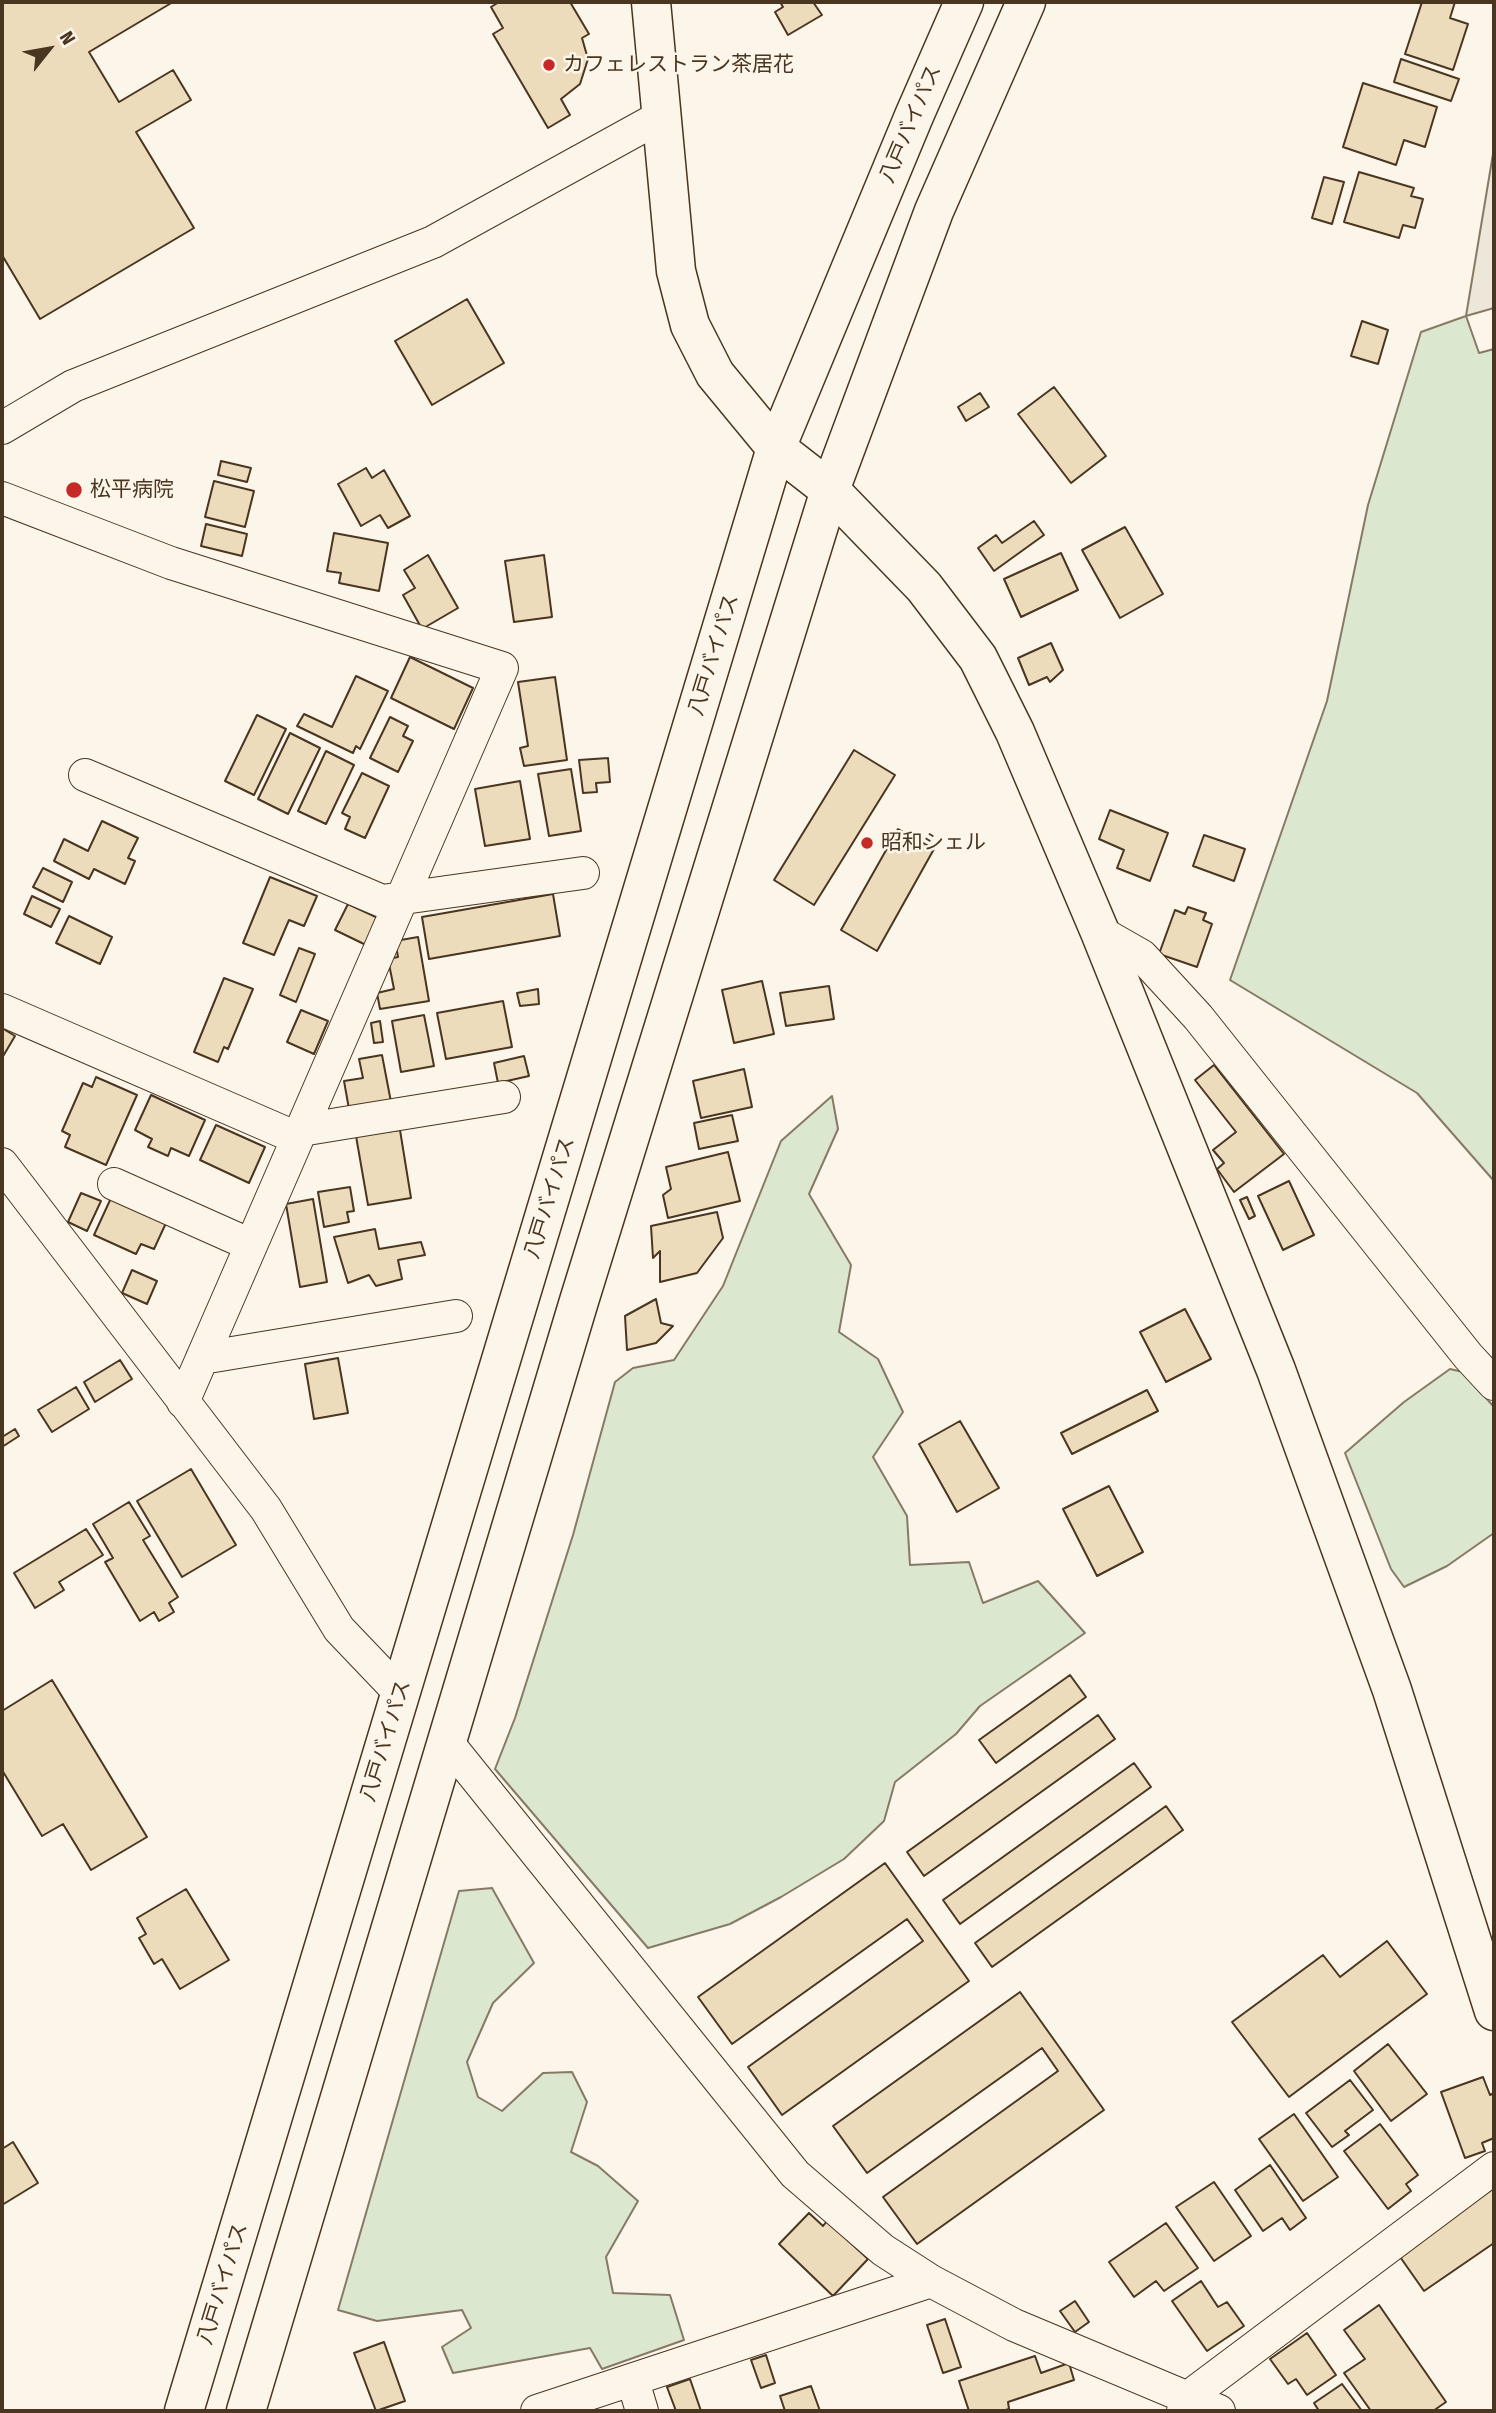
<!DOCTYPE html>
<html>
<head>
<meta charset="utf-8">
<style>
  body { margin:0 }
  #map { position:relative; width:1496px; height:2413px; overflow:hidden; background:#fbf6e9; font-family:"Fira Sans Condensed",sans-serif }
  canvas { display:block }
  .frame { position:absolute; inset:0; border:4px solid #4a3520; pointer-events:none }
  .north { position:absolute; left:14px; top:14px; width:70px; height:70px; -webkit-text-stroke:5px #fbf6e9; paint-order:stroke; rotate:59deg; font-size:19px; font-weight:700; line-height:28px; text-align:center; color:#4a3520 }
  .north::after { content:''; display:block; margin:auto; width:24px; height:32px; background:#4a3520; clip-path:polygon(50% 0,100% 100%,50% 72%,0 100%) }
</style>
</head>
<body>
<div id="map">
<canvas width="1496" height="2413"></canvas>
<div class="frame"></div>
<div class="north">N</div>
</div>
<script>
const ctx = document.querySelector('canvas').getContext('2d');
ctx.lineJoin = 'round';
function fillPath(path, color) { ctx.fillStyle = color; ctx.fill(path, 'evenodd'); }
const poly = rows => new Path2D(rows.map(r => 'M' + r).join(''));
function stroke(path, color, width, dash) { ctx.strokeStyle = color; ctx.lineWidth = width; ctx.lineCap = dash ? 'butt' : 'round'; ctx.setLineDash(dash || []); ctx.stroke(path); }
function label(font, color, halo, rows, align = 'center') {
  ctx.font = font + ' "Fira Sans Condensed","Noto Sans JP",sans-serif'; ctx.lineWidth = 5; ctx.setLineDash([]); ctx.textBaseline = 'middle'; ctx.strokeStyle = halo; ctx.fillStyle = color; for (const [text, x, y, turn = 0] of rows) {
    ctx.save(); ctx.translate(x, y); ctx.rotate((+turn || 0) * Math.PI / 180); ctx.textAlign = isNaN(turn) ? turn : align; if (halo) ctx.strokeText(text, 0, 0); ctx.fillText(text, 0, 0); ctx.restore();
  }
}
const green = poly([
  [1466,316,1479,353,1494,349,1494,1181,1417,1093,1230,980,1327,701,1368,505,1421,332,1466,316],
  [832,1096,838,1129,809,1194,851,1265,839,1332,878,1359,903,1412,873,1457,907,1516,910,1565,969,1562,983,1603,1038,1581,1085,1633,980,1706,956,1734,895,1782,884,1821,844,1859,781,1897,730,1924,648,1948,495,1769,515,1718,573,1535,615,1382,633,1368,674,1360,723,1286,781,1141,832,1096],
  [1450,1369,1463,1372,1494,1407,1494,1533,1447,1566,1404,1587,1391,1569,1345,1453,1404,1402,1450,1369],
  [492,1888,534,1963,493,2003,467,2062,478,2097,502,2111,543,2073,572,2072,587,2102,571,2152,598,2166,638,2201,606,2257,613,2293,670,2295,684,2340,602,2369,590,2348,453,2373,442,2347,471,2328,462,2310,377,2321,338,2310,459,1891,492,1888]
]);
const parking = poly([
  [1494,148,1494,308,1466,316,1494,148]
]);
const building = poly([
  [2,2,173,2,89,52,119,102,173,70,191,100,136,132,194,228,40,319,2,255,2,2],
  [499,2,570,2,589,34,582,38,588,59,580,84,561,99,570,115,548,128,493,34,503,28,491,7,499,2],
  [780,2,813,2,822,15,788,35,775,12,783,7,780,2],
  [1422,2,1455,2,1450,18,1468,24,1453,70,1405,54,1422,2],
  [1401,59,1459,79,1451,101,1394,82,1401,59],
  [1363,83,1437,107,1425,147,1404,140,1396,165,1343,147,1363,83],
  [1359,172,1414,188,1411,196,1423,199,1415,228,1403,225,1399,238,1344,222,1359,172],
  [1324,177,1344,182,1332,224,1312,218,1324,177],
  [467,299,504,363,432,405,395,341,467,299],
  [1362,321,1388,330,1378,364,1351,356,1362,321],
  [1054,387,1106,456,1071,483,1018,414,1054,387],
  [980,393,989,407,966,421,958,407,980,393],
  [221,461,251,468,247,482,218,475,221,461],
  [366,468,372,478,384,470,410,516,388,528,380,515,361,526,338,484,366,468],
  [214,481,254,491,245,527,205,517,214,481],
  [1034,521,1044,535,994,571,978,548,996,535,1002,543,1034,521],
  [206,524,247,534,242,556,201,546,206,524],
  [1125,527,1163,594,1120,618,1082,550,1125,527],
  [334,533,388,543,379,591,339,583,341,573,327,571,334,533],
  [1061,553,1078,590,1021,617,1004,579,1061,553],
  [428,555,458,608,422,629,403,595,415,588,404,570,428,555],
  [544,555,552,617,514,622,505,561,544,555],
  [1051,643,1063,670,1050,682,1047,677,1029,685,1018,658,1051,643],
  [410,657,473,688,454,729,391,698,410,657],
  [356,676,388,691,360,749,356,746,353,753,297,726,304,714,332,727,356,676],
  [555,677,567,760,524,766,520,748,528,746,518,682,555,677],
  [257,715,286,729,254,795,225,781,257,715],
  [390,717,408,726,403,736,413,741,398,772,370,758,390,717],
  [290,733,320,748,288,814,258,799,290,733],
  [854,750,895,775,814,905,774,880,854,750],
  [326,751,354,765,326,824,298,811,326,751],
  [608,758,610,782,596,783,597,792,583,793,579,760,608,758],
  [571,769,581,831,549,836,538,774,571,769],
  [362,773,389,786,365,838,345,829,350,817,342,813,362,773],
  [520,781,530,839,485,846,475,789,520,781],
  [1110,810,1168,833,1150,881,1117,868,1124,850,1099,839,1110,810],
  [102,821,138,838,128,858,135,861,125,884,94,869,89,879,54,861,64,839,88,851,102,821],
  [898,829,934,849,877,951,841,930,898,829],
  [1204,835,1245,849,1234,881,1193,866,1204,835],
  [43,868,72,882,63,902,33,887,43,868],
  [270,877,317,896,304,926,289,920,274,955,243,943,270,877],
  [553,894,560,936,429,959,422,917,553,894],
  [32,896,60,909,51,927,24,914,32,896],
  [348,904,378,918,366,945,335,930,348,904],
  [1188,907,1206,913,1203,920,1212,924,1197,967,1159,954,1175,910,1185,914,1188,907],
  [69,916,112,937,100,964,56,943,69,916],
  [418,937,429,1001,380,1009,377,993,394,989,388,959,398,957,395,941,418,937],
  [299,948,315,954,296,1002,280,995,299,948],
  [224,978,253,989,228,1049,224,1047,218,1062,194,1052,224,978],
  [762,981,774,1034,734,1043,722,990,762,981],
  [829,986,834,1019,786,1026,780,993,829,986],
  [538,989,539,1004,520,1006,517,993,538,989],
  [503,1001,512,1047,446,1059,437,1013,503,1001],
  [301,1010,328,1021,314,1054,287,1042,301,1010],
  [424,1015,434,1066,401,1072,392,1021,424,1015],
  [380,1021,383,1042,374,1043,371,1023,380,1021],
  [2,1028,15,1036,2,1058,2,1028],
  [382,1055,391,1102,349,1109,344,1081,363,1078,359,1059,382,1055],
  [524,1056,529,1076,498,1083,494,1063,524,1056],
  [1214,1065,1284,1154,1234,1192,1217,1169,1224,1163,1213,1150,1236,1132,1195,1080,1214,1065],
  [744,1069,752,1107,701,1118,693,1081,744,1069],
  [96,1077,137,1095,106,1165,65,1147,70,1135,62,1131,83,1083,92,1087,96,1077],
  [151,1095,205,1120,189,1156,171,1148,168,1156,148,1147,152,1139,135,1130,151,1095],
  [732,1115,738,1141,699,1149,694,1123,732,1115],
  [216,1125,265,1147,249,1183,200,1160,216,1125],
  [400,1130,411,1198,368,1205,356,1136,400,1130],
  [728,1152,740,1201,668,1218,663,1195,671,1189,666,1167,728,1152],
  [1289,1181,1314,1235,1283,1250,1258,1196,1289,1181],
  [350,1187,354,1211,347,1212,349,1222,324,1227,318,1192,350,1187],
  [81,1193,101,1201,87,1231,68,1222,81,1193],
  [1247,1197,1255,1216,1249,1219,1240,1200,1247,1197],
  [111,1198,166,1223,154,1249,141,1244,136,1254,94,1235,111,1198],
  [313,1199,327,1282,300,1287,286,1204,313,1199],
  [717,1212,723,1238,697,1273,660,1282,660,1251,653,1258,651,1226,717,1212],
  [375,1229,379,1249,421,1242,425,1255,398,1260,402,1279,376,1286,369,1275,348,1283,334,1237,375,1229],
  [132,1270,157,1281,147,1304,122,1293,132,1270],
  [656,1299,661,1323,673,1326,656,1343,627,1350,625,1316,656,1299],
  [1185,1309,1211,1359,1166,1382,1140,1332,1185,1309],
  [338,1358,348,1413,314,1419,305,1364,338,1358],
  [120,1360,132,1379,95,1402,84,1382,120,1360],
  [76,1387,89,1409,52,1432,38,1410,76,1387],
  [1147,1390,1158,1411,1072,1454,1061,1433,1147,1390],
  [960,1421,999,1488,957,1512,919,1444,960,1421],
  [15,1429,19,1436,2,1447,2,1437,15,1429],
  [191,1469,236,1545,182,1577,137,1501,191,1469],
  [1109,1486,1143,1552,1097,1576,1063,1509,1109,1486],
  [129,1502,150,1536,143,1540,178,1597,169,1603,174,1612,159,1621,154,1612,140,1621,105,1562,113,1558,93,1524,129,1502],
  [86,1529,103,1555,59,1582,64,1590,35,1608,14,1573,86,1529],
  [1070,1675,1086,1697,996,1763,979,1740,1070,1675],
  [52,1680,147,1837,91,1870,63,1824,42,1836,2,1770,2,1711,52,1680],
  [1098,1715,1115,1739,924,1876,907,1852,1098,1715],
  [1134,1763,1151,1787,960,1924,943,1900,1134,1763],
  [1166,1806,1183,1830,992,1967,975,1943,1166,1806],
  [885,1863,969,1981,782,2115,748,2067,923,1941,907,1919,732,2044,698,1997,885,1863],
  [186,1889,229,1960,180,1989,162,1959,154,1964,139,1938,146,1934,137,1918,186,1889],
  [1387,1941,1427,1994,1289,2097,1232,2022,1323,1955,1340,1977,1387,1941],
  [1020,1992,1104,2110,917,2244,883,2197,1058,2071,1042,2048,867,2173,833,2126,1020,1992],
  [1388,2044,1427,2094,1391,2121,1354,2071,1388,2044],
  [1483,2077,1490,2095,1494,2093,1494,2138,1482,2143,1485,2151,1465,2158,1441,2092,1483,2077],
  [1350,2080,1373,2110,1345,2131,1349,2135,1332,2147,1306,2113,1350,2080],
  [1294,2114,1338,2177,1303,2201,1259,2139,1294,2114],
  [1380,2124,1418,2175,1406,2184,1411,2191,1388,2209,1344,2151,1380,2124],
  [13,2142,38,2183,2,2205,2,2149,13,2142],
  [1270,2165,1306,2218,1290,2230,1282,2218,1263,2231,1235,2190,1270,2165],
  [1214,2182,1251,2236,1214,2261,1176,2207,1214,2182],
  [1494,2188,1494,2243,1424,2291,1398,2254,1494,2188],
  [809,2213,823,2226,827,2221,868,2259,833,2296,779,2244,809,2213],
  [1166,2223,1198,2268,1164,2291,1156,2281,1134,2297,1109,2262,1166,2223],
  [1201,2281,1218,2307,1227,2302,1244,2326,1207,2351,1172,2301,1201,2281],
  [1075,2301,1089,2322,1075,2332,1060,2311,1075,2301],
  [1379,2305,1446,2402,1433,2411,1371,2411,1344,2373,1365,2359,1344,2330,1379,2305],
  [945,2319,961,2367,943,2373,927,2325,945,2319],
  [1307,2333,1336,2375,1307,2395,1296,2379,1288,2384,1270,2359,1307,2333],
  [384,2342,405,2401,376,2411,354,2353,384,2342],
  [766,2355,775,2383,761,2388,751,2360,766,2355],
  [1035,2356,1041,2373,1069,2363,1074,2380,1008,2402,1009,2409,1002,2411,969,2411,959,2381,1035,2356],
  [690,2379,701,2411,676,2411,667,2387,690,2379],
  [1342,2384,1362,2411,1319,2411,1314,2403,1342,2384],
  [811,2386,820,2411,785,2411,780,2396,811,2386]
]);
const street = poly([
  [2,428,73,386,433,242,660,117],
  [2,498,171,563,502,668,183,1402],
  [85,775,382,901,583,873],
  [1100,932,1142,956,1198,1017,1468,1356,1494,1384],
  [2,1010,297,1138],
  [301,1130,504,1097],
  [2,1164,266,1509,339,1629,401,1694],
  [114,1184,251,1245],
  [202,1358,456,1316],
  [447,1742,795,2174,883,2250,931,2281,1014,2325,1219,2411],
  [633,2381,642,2411],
  [537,2411,931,2281],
  [1183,2411,1187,2398,1494,2168]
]);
const secondary = poly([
  [651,2,676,271,690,325,715,374,776,448,830,490,924,587,978,658,1015,732,1100,932,1276,1370,1392,1690,1494,2011]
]);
const highway = poly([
  [184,2411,776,448,914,116,964,2],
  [246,2411,579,1301,830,490,934,211,1026,2]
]);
const markers = [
  [549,65,7,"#c62828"],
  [74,490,9,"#c62828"],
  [867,843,7,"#c62828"]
];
const poiNames = [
  ["カフェレストラン茶居花",563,65],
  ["松平病院",90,490],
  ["昭和シェル",881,843]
];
const streetNames = [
  ["八戸バイパス",911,124,-67],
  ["八戸バイパス",714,655,-73],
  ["八戸バイパス",550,1198,-73],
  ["八戸バイパス",386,1741,-73],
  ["八戸バイパス",223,2284,-73]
];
fillPath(green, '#dce7d0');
stroke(green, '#887966', 2);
fillPath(parking, '#ede7d9');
stroke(parking, '#887966', 2);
fillPath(building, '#ecdcbc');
stroke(building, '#4a3520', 2);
stroke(street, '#4a3520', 34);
stroke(secondary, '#4a3520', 41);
stroke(highway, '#4a3520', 41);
stroke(street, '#fbf6e9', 32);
stroke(secondary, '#fbf6e9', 38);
stroke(highway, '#fbf6e9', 38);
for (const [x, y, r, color] of markers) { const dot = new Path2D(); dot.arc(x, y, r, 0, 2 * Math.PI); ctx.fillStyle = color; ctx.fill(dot); stroke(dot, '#fbf6e9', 2.5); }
label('21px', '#4a3520', '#fbf6e9', poiNames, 'left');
label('21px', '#4a3520', '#fbf6e9', streetNames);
</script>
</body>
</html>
